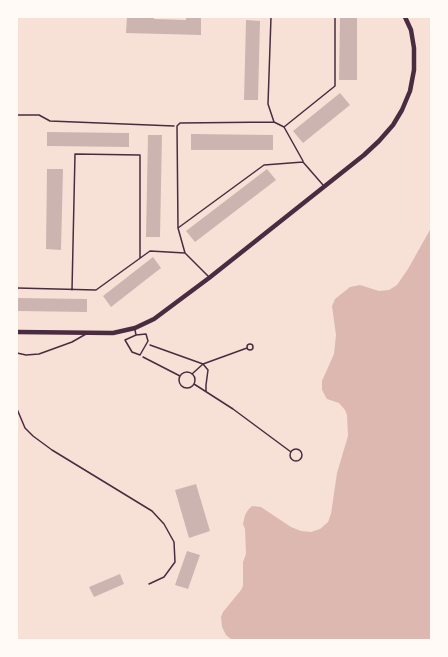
<!DOCTYPE html>
<html>
<head>
<meta charset="utf-8">
<style>
  body { margin:0 }
  #map { position:relative; width:448px; height:657px; overflow:hidden; background:#f7e1d7; font-family:"Exo 2",sans-serif }
  canvas { display:block }
  .frame { position:absolute; inset:0; border:18px solid #fffaf5; pointer-events:none }
</style>
</head>
<body>
<div id="map">
<canvas width="448" height="657"></canvas>
<div class="frame"></div>
</div>
<script>
const ctx = document.querySelector('canvas').getContext('2d');
ctx.lineJoin = 'round';
function fillPath(path, color) { ctx.fillStyle = color; ctx.fill(path, 'evenodd'); }
const poly = rows => new Path2D(rows.map(r => 'M' + r).join(''));
function stroke(path, color, width, dash) { ctx.strokeStyle = color; ctx.lineWidth = width; ctx.lineCap = dash ? 'butt' : 'round'; ctx.setLineDash(dash || []); ctx.stroke(path); }
const water = poly([
  [431,228,431,640,232,640,226,635,222,627,221,617,223,612,241,590,243,586,243,562,246,554,245,529,243,524,245,515,248,510,252,506,261,507,291,527,301,531,311,532,320,529,328,522,331,514,337,473,348,436,347,415,345,410,339,403,327,399,322,390,322,381,334,354,336,335,332,306,335,299,350,287,360,285,379,291,389,290,397,285,408,269]
]);
const building = poly([
  [127,17,154,17,154,19,186,20,186,17,201,17,201,35,126,33],
  [340,17,357,17,357,80,339,80],
  [246,20,260,21,258,100,244,100],
  [340,93,350,105,303,143,293,131],
  [47,132,129,133,129,147,47,146],
  [191,134,273,135,273,150,191,150],
  [148,135,162,135,160,237,146,237],
  [47,169,63,169,61,250,46,249],
  [267,169,276,180,195,242,186,231],
  [153,257,161,268,111,307,103,296],
  [17,298,87,299,87,312,17,311],
  [196,484,210,531,189,538,175,490],
  [187,551,200,555,188,589,175,585],
  [120,574,124,584,94,597,89,587]
]);
const path = poly([
  [17,115,39,115,50,121,174,126],
  '247 347a3 3 0 1 1 6 0a3 3 0 1 1-6 0Z',
  [150,345,203,364,247,348],
  [143,357,180,376],
  '179 380a8 8 0 1 1 16 0a8 8 0 1 1-16 0Z',
  [192,374,203,364,208,370,206,385,206,391],
  [194,384,233,409,291,452],
  '290 455a6 6 0 1 1 12 0a6 6 0 1 1-12 0Z'
]);
const service = poly([
  [271,17,268,104,274,122,284,127,303,161],
  [284,127,335,86,335,17],
  [178,228,177,126,180,123,274,122],
  [185,253,178,228,264,165,303,162,323,185],
  [17,288,96,290,150,251,185,253,208,276],
  [72,290,75,154,140,155,140,258],
  [135,330,136,335,125,340,132,352,140,355,148,341,146,334,136,335],
  [17,353,26,355,39,354,72,342,86,334],
  [17,409,25,428,33,436,52,450,152,511,164,524,174,542,175,562,164,577,149,584]
]);
const tertiary = poly([
  [17,332,113,333,135,328,154,319,209,278,364,155,379,141,393,125,402,110,410,91,414,70,414,48,411,30,405,17]
]);
fillPath(water, '#dcb8b0');
fillPath(building, '#ccb4b1');
stroke(path, '#4a2c40', 1.5);
stroke(service, '#4a2c40', 1.5);
stroke(tertiary, '#4a2c40', 4.5);
</script>
</body>
</html>
